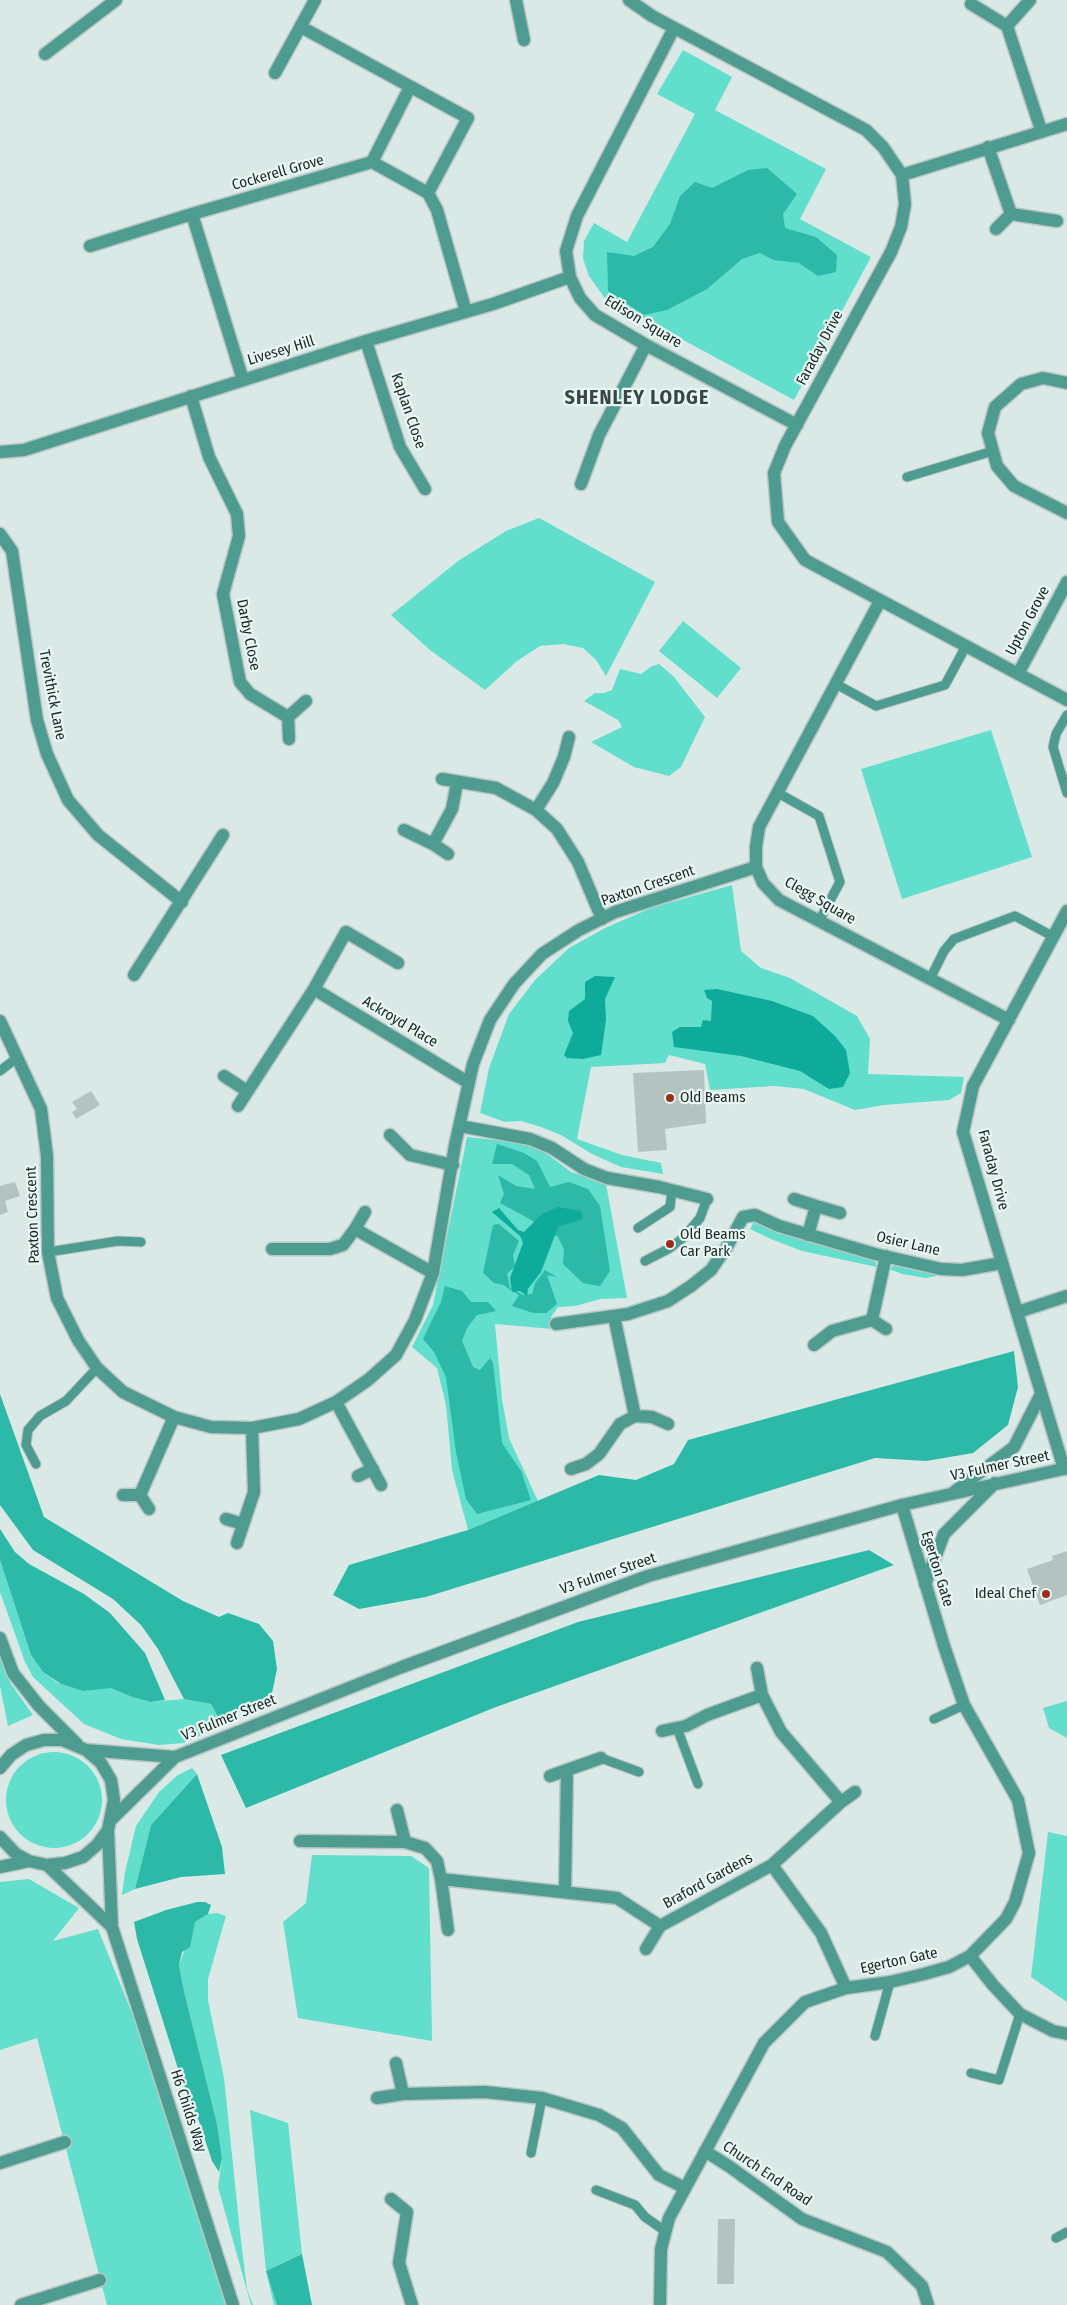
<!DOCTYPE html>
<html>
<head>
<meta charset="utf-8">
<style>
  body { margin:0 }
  canvas { display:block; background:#dae9e6 }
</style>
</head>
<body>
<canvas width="1067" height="2305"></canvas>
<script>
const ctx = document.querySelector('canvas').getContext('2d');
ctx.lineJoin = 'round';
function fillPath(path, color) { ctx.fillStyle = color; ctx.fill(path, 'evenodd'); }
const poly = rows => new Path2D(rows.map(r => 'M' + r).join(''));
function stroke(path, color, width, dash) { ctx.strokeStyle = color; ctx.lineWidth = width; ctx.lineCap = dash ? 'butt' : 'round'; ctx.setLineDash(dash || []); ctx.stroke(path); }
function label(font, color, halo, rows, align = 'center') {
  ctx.font = font + ' "Fira Sans Condensed",sans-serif'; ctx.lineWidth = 4.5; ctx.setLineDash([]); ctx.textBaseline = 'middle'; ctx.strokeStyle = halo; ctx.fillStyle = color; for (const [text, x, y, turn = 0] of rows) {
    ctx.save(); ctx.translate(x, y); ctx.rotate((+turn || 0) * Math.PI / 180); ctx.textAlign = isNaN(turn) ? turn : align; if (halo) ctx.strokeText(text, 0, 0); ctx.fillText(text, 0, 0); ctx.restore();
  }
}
const green = poly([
  [683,50,732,77,715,110,826,169,800,219,871,257,794,400,604,297,589,276,583,259,584,241,594,223,627,242,695,114,657,94],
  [539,518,655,582,606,676,596,660,583,648,563,644,540,646,517,661,485,690,430,650,391,615,458,561,506,531],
  [683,621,741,668,717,698,659,651],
  [659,664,674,677,705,717,681,767,669,776,634,767,591,742,622,727,618,720,584,701,595,693,604,693,612,690,620,669,641,674,652,666],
  [991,730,1032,857,902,899,861,769],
  [732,885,741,951,761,968,790,978,857,1016,870,1039,868,1074,964,1077,961,1093,949,1100,884,1105,855,1110,804,1089,774,1086,710,1090,705,1064,669,1055,665,1063,591,1067,577,1139,622,1155,661,1163,663,1174,621,1167,592,1154,561,1135,541,1127,521,1121,505,1122,480,1113,489,1068,509,1014,535,980,569,948,605,928,651,908],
  [467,1137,534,1144,571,1172,606,1184,627,1298,601,1299,575,1306,558,1307,551,1317,552,1329,495,1324,502,1399,509,1438,538,1501,468,1530,452,1470,446,1405,437,1368,412,1347,433,1305],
  [755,1220,874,1258,877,1267,802,1251,771,1239,750,1229],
  [896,1264,957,1272,926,1278,902,1274,889,1269],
  [0,1560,31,1655,43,1672,58,1683,83,1691,99,1687,112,1688,132,1697,151,1702,184,1699,211,1704,223,1725,184,1743,159,1745,121,1739,84,1724,33,1677,25,1662,0,1592],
  [0,1658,11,1684,33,1715,8,1726,0,1686],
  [1067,1701,1067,1738,1049,1728,1043,1708],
  '6 1800a48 48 0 1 1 96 0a48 48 0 1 1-96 0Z',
  [192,1768,197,1774,151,1825,135,1889,122,1895,125,1872,136,1826,159,1792,178,1775],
  [1048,1832,1067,1836,1067,2002,1031,1977],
  [312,1855,411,1856,429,1868,432,2041,298,2018,283,1922,306,1903],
  [29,1879,79,1908,53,1941,98,1929,171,2110,233,2305,107,2305,37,2038,0,2050,0,1882],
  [217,1913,226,1916,208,1979,208,2000,224,2078,240,2232,247,2289,253,2305,251,2305,218,2187,222,2158,217,2124,184,1991,179,1965,195,1922,208,1914],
  [250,2110,288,2123,302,2254,266,2271,277,2305,274,2305,266,2271]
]);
const forest = poly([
  [767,168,797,194,783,214,785,228,816,237,837,255,836,272,818,276,799,263,774,260,760,253,742,259,707,289,667,310,644,315,608,291,607,252,634,256,653,247,670,224,680,196,695,182,712,188,748,170],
  [497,1144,524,1153,537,1161,550,1187,569,1182,588,1189,600,1206,610,1271,600,1286,583,1283,563,1264,564,1249,558,1237,526,1217,500,1203,504,1194,498,1175,516,1186,535,1189,529,1175,512,1164,492,1164],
  [499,1224,519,1241,513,1255,515,1266,507,1274,510,1288,523,1295,532,1294,535,1283,545,1270,557,1277,547,1275,557,1304,546,1313,533,1313,512,1306,519,1295,503,1285,494,1283,483,1273,493,1225],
  [445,1286,462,1291,471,1302,488,1302,496,1311,477,1315,467,1328,462,1341,473,1367,480,1370,490,1358,493,1363,502,1443,521,1471,531,1500,477,1514,466,1499,456,1452,446,1377,434,1352,423,1339,441,1302],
  [1014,1351,1018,1387,1008,1425,973,1453,926,1461,875,1458,426,1597,359,1609,333,1595,349,1565,468,1530,599,1475,636,1480,674,1464,688,1440],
  [0,1394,44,1517,183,1601,219,1617,228,1613,259,1624,273,1641,277,1669,272,1693,251,1707,220,1720,211,1704,184,1699,158,1649,141,1625,113,1599,33,1550,0,1505],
  [0,1529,15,1552,29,1564,84,1594,110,1613,145,1653,165,1700,151,1702,132,1697,111,1688,83,1691,61,1684,43,1672,31,1655,0,1560],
  [869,1550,894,1565,496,1707,246,1808,221,1755,578,1622],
  [197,1774,222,1847,225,1874,181,1877,135,1889,151,1825],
  [197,1902,205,1902,211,1905,208,1914,195,1922,190,1947,182,1952,179,1965,184,1991,217,2124,222,2158,219,2172,212,2161,200,2124,181,2078,137,1939,134,1922,166,1910],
  [302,2254,312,2305,277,2305,266,2271]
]);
const water = poly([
  [595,976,615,977,605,999,606,1020,601,1055,583,1059,567,1058,564,1055,573,1033,568,1021,569,1011,585,999,585,982],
  [717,989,772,1001,813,1016,835,1036,846,1050,850,1073,843,1087,829,1089,800,1071,741,1056,674,1047,672,1032,680,1027,701,1027,703,1020,711,1021,712,1001,707,998,704,990],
  [558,1207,581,1211,583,1219,558,1227,541,1272,528,1289,527,1296,520,1291,512,1292,510,1278,523,1243,520,1236,492,1212,499,1208,518,1230,524,1232,542,1214]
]);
const building = poly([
  [704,1070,706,1123,665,1129,667,1150,638,1152,633,1073],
  [91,1091,100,1105,76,1119,72,1112,77,1109,72,1102],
  [15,1182,20,1196,5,1201,8,1212,0,1215,0,1186],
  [1067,1551,1067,1595,1040,1605,1027,1569,1053,1560,1052,1556],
  [718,2219,735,2219,734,2284,717,2284]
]);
const service = poly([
  [907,477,993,451],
  [836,684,876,706,945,685,966,646],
  [1067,715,1056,734,1053,747,1067,793],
  [778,793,819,816,840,882,819,921],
  [930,979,944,951,954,939,1015,916,1054,937],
  [0,1071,18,1057],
  [638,1228,670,1207,672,1190],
  [48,1252,118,1241,141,1242],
  [645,1261,670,1248,683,1238,700,1218,707,1199],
  [36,1464,26,1445,28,1430,40,1416,66,1401,97,1368],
  [934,1719,964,1705],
  [677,1728,698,1784],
  [601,1758,639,1772],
  [875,2036,890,1982],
  [971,2073,999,2080,1020,2014],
  [531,2153,542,2098],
  [596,2190,635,2205,645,2217,665,2231],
  [1056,2238,1067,2232]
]);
const minor = poly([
  [516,0,524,40],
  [629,0,652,16,866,130,883,147,902,175,905,204,901,227,891,252,785,446,774,473,778,522,805,560,1067,700],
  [1030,0,1007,26,1041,130],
  [971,4,1007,26],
  [301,27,468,118,428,193],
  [674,28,577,216,566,251,570,277,580,298,595,315,646,345,797,425],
  [45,54,116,0],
  [275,73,315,0],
  [988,147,1011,214,1057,221],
  [372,162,410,87],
  [902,175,1067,124],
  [996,229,1011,214],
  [90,246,192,214],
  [366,341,400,447,425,489],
  [243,380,192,214,372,162,428,193,437,210,466,312],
  [1067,383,1043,378,1021,384,995,407,988,433,997,466,1014,486,1067,513],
  [191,396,209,457,237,514,239,536,223,594,240,682,250,694,288,717,306,701],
  [0,452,24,450,366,341,493,304,570,277],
  [581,484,599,435,646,345],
  [0,534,12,551,37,720,47,754,68,800,98,835,182,902],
  [880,601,759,827,756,847,756,867,763,883,779,900,1009,1020],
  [1018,674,1067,582],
  [288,717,289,739],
  [442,779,496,788,536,810,557,829,578,862,602,919],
  [536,810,553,783,564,757,569,737],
  [404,830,433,844,452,809,457,783],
  [433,844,448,854],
  [134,975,223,835],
  [314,989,469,1083],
  [0,1021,41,1109,47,1156,48,1252,57,1298,78,1340,97,1368,123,1392,174,1417,211,1427,252,1428,299,1419,336,1402,368,1380,396,1355,415,1320,433,1273,455,1145,473,1064,490,1020,514,984,542,954,579,930,615,912,756,867],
  [224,1076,247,1091],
  [238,1106,314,989,346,932,398,963],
  [460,1126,530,1139,552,1148,584,1169,607,1178,659,1187,707,1199],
  [390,1135,410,1155,453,1165],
  [794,1199,816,1206],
  [355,1229,365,1212],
  [808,1235,816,1206,840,1213],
  [272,1249,330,1249,343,1245,355,1229,433,1273],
  [1018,1312,1067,1296],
  [872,1320,886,1329],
  [556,1324,628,1314,668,1301,691,1286,711,1270,728,1245,743,1217,755,1215,779,1226,875,1254,941,1269,962,1270,1002,1263],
  [814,1345,832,1331,872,1320,886,1256],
  [336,1402,381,1485],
  [635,1416,652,1417,668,1424],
  [571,1469,586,1464,599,1454,620,1424,635,1416,614,1316],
  [1064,1469,963,1132,973,1086,1067,911],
  [358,1476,373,1469],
  [954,1492,1014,1447,1041,1394],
  [123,1495,140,1495],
  [149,1509,140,1495,174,1417],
  [226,1519,243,1524],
  [237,1543,254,1492,252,1428],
  [757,1668,762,1695,781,1732,841,1802,772,1865,821,1933,846,1988],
  [662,1731,686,1726,707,1715,762,1695],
  [550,1776,567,1770],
  [841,1802,855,1792],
  [397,1810,405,1842],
  [300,1841,405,1842,425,1848,437,1861,441,1879],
  [565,1891,567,1770,601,1758],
  [448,1930,441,1879,617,1898,660,1926],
  [646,1949,660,1926,772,1865],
  [970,1956,993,1985,1020,2014,1053,2031,1067,2034],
  [396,2063,403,2094],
  [377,2098,403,2094,485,2092,542,2098,599,2115,622,2128,659,2175,685,2188],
  [705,2151,730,2167,802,2219,887,2252,922,2286,928,2305],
  [0,2163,65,2142],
  [391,2199,407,2212,399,2263,412,2305],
  [21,2305,100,2280],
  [660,2305,661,2249,669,2218,764,2043,805,2002,846,1988,890,1982,924,1974,949,1967,970,1956,1006,1919,1015,1902,1029,1853,1018,1800,964,1705,944,1646,902,1505]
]);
const tertiary = poly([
  [925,1584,944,1534,995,1483],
  [0,1638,13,1673,39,1706,77,1744],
  [86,1750,175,1757],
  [0,1768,11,1755,26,1745,44,1740,62,1740,86,1750,101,1763,111,1780,114,1800,108,1830,97,1845,83,1857,65,1863,47,1865,29,1861,16,1854,0,1837],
  [112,1819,175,1757,402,1667,648,1576,902,1505,1067,1468],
  [108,1830,112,1927,233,2305],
  [47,1865,112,1927],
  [0,1867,29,1861]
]);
const markers = [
  [670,1098,5,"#982f1b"],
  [670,1244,5,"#982f1b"],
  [1046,1594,5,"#982f1b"]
];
const streetNames = [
  ["Cockerell Grove",278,173,-16],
  ["Edison Square",643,322,31],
  ["Faraday Drive",820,348,-62],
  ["Livesey Hill",281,351,-17],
  ["Kaplan Close",408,411,71],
  ["Upton Grove",1028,621,-62],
  ["Darby Close",248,635,79],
  ["Trevithick Lane",52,695,79],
  ["Paxton Crescent",648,886,-19],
  ["Clegg Square",820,901,30],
  ["Ackroyd Place",400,1022,31],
  ["Faraday Drive",993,1170,75],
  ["Paxton Crescent",33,1215,-92],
  ["Osier Lane",908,1244,13],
  ["V3 Fulmer Street",1000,1466,-12],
  ["Egerton Gate",937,1569,73],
  ["V3 Fulmer Street",608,1574,-19],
  ["V3 Fulmer Street",229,1718,-22],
  ["Braford Gardens",708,1881,-29],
  ["Egerton Gate",899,1961,-12],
  ["H6 Childs Way",188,2111,72],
  ["Church End Road",767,2174,34]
];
const poiNames = [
  ["Old Beams",680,1098],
  ["Old Beams",680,1235],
  ["Car Park",680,1252],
  ["Ideal Chef",1036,1594,"right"]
];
const districtNames = [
  ["SHENLEY LODGE",637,398]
];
fillPath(green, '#61decc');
fillPath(forest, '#2db9a8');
fillPath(water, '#0eab9b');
fillPath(building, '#b4c3c0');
stroke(service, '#b8c6c3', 11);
stroke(minor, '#b8c6c3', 15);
stroke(tertiary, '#b8c6c3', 15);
stroke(service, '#4e9c90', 9);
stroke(minor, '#4e9c90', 12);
stroke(tertiary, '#4e9c90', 12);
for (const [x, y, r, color] of markers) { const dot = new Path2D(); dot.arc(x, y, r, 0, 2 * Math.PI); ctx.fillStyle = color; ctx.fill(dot); stroke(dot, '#e7f7f4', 2); }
label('15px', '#1f2524', '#e7f7f4', streetNames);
label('15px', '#1f2524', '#e7f7f4', poiNames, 'left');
ctx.letterSpacing = '1px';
label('bold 20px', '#394643', '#e7f7f4', districtNames);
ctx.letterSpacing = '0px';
</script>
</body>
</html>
